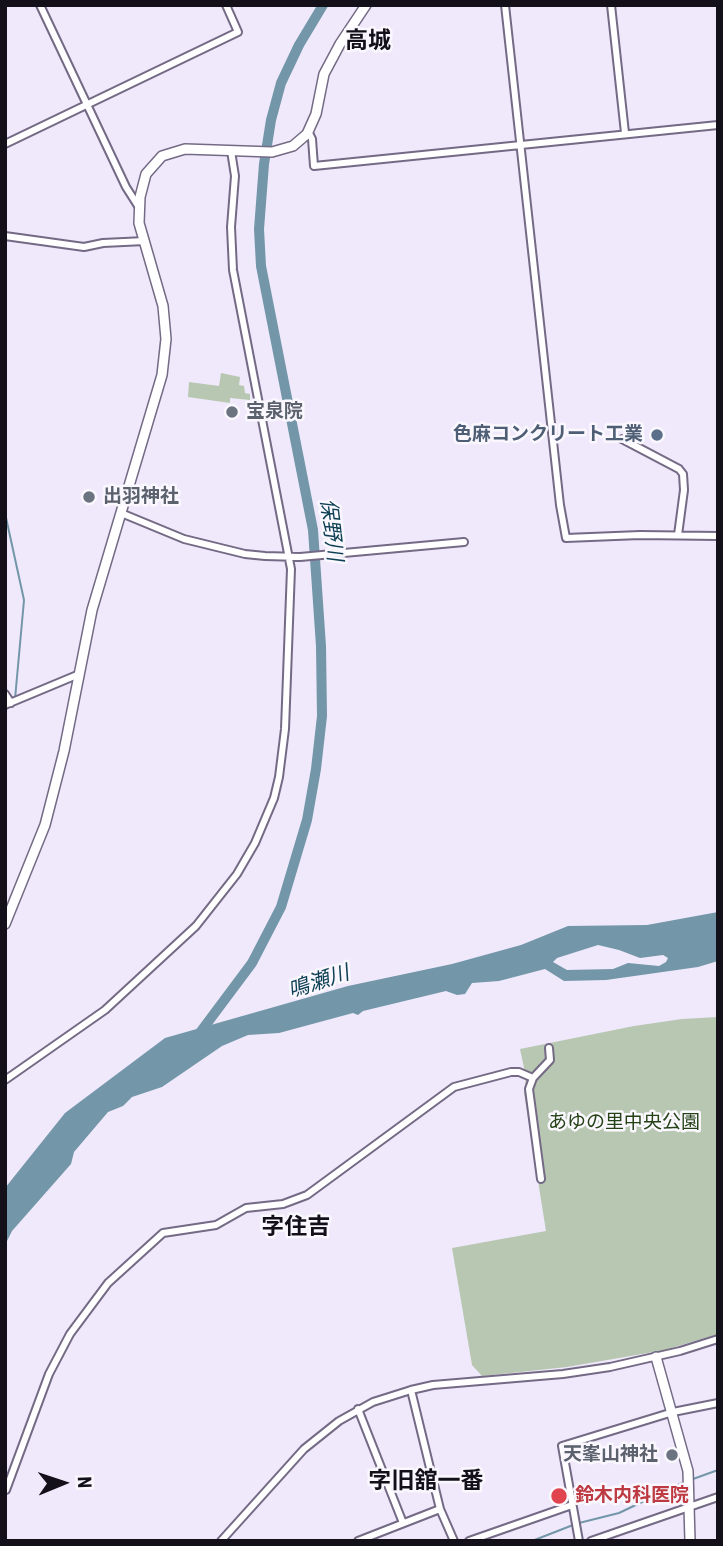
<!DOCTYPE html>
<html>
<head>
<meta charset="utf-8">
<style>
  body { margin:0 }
  #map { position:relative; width:723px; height:1546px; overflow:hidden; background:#efe9fb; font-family:"Roboto Condensed",sans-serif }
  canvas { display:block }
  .frame { position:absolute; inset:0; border:7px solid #13101a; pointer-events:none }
  .north { position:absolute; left:28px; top:1448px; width:70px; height:70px; -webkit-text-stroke:5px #faf8fe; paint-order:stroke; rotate:88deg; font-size:19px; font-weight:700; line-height:28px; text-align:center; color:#13101a }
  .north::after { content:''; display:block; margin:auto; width:24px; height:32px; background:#13101a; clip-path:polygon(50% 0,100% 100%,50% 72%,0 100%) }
</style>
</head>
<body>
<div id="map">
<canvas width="723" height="1546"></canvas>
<div class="frame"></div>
<div class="north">N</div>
</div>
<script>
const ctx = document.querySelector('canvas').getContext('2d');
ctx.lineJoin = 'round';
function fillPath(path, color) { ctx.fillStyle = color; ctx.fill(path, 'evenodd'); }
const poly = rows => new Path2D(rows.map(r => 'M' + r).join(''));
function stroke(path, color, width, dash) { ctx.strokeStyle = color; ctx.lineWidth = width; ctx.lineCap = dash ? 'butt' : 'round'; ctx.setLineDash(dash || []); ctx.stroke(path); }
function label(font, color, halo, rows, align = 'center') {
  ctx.font = font + ' "Roboto Condensed","Noto Sans JP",sans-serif'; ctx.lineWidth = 5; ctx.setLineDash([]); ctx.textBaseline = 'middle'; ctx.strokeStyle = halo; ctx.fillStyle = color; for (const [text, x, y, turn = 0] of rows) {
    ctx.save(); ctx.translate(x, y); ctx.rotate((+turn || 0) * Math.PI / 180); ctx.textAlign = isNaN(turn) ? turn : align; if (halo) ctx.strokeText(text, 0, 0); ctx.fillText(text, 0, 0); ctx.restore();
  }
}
const green = poly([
  [221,373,240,377,239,385,244,386,245,393,250,394,250,400,230,398,230,403,188,397,189,382,219,386],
  [718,1017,718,1334,665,1350,567,1367,482,1376,472,1365,452,1248,546,1231,524,1093,526,1077,520,1049,634,1026,682,1019]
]);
const water = poly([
  [718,912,718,961,698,967,606,980,564,981,545,969,499,981,472,983,465,994,457,995,446,991,363,1011,358,1015,353,1013,279,1033,248,1035,222,1046,162,1087,132,1097,123,1106,108,1112,74,1152,71,1164,12,1231,5,1245,5,1188,65,1113,165,1038,348,986,452,964,521,945,568,926,647,925],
  [598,945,619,950,640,958,663,955,668,958,666,962,659,966,628,963,613,969,567,970,553,962,557,958]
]);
const stream = poly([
  [5,513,24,600,15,699],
  [5,710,13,704],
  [693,1479,718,1470],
  [579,1523,619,1513,684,1482],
  [532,1541,573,1525]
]);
const river = poly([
  [199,1034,252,963,281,907,307,820,316,769,322,716,321,646,313,530,261,266,259,229,264,164,271,120,281,83,299,45,323,5]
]);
const street = poly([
  [40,5,126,187,140,209],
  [505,5,560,505,566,538,640,535,718,536],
  [611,5,625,133],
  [308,131,312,139,314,166,718,125],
  [5,144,238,32,226,5],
  [5,236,84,247,103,243,145,241],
  [622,439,679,469,683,474,684,490,678,535],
  [121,513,184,539,245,554,265,556,300,557,464,542],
  [5,694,11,703],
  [5,705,77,675],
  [5,1080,105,1010,196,926,237,874,255,843,274,798,279,777,285,729,291,569,233,270,231,227,235,176,231,151],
  [541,1179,529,1089,533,1078,550,1060,549,1048],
  [411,1390,440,1509,454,1541],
  [358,1409,403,1523],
  [6,1490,49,1374,70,1334,108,1283,163,1233,216,1225,246,1208,283,1204,307,1195,454,1087,511,1072,519,1072,533,1078],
  [221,1541,304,1449,339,1421,373,1402,411,1390,433,1385,563,1374,610,1367,680,1351,718,1339],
  [358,1541,440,1509],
  [469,1541,572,1505],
  [579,1541,562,1446,673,1412,718,1403],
  [591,1541,718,1497]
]);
const secondary = poly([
  [5,924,45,825,64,751,92,610,162,375,166,339,163,306,139,223,140,197,146,174,162,156,185,149,272,152,293,146,307,134,316,114,324,74,340,44,366,5],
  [656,1357,688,1471,690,1541]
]);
const markers = [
  [232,412,7,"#6b7280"],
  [657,435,7,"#5c6f8a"],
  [89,497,7,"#6b7280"],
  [672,1455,7,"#6b7280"],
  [559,1496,9,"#e0444e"]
];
const worshipNames = [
  ["宝泉院",246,412],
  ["出羽神社",103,497],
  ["天峯山神社",658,1455,"right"]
];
const serviceNames = [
  ["色麻コンクリート工業",643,435]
];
const parkNames = [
  ["あゆの里中央公園",624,1123]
];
const healthNames = [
  ["鈴木内科医院",575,1496]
];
const waterNames = [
  ["保野川",330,530,83],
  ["鳴瀬川",319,983,-18]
];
const quarterNames = [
  ["高城",368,42],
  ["字住吉",296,1228],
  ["字旧舘一番",426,1482]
];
fillPath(green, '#b7c7b1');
fillPath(water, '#7396a9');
stroke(stream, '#7396a9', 2);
stroke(river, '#7396a9', 10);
stroke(street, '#746a85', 10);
stroke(secondary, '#746a85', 12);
stroke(street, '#fff', 6);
stroke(secondary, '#fff', 9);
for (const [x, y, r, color] of markers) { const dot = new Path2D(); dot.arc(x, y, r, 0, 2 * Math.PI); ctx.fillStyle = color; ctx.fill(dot); stroke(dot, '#faf8fe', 2.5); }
label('bold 19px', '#5b616d', '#faf8fe', worshipNames, 'left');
label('bold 19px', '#4e5e75', '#faf8fe', serviceNames, 'right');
label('19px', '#244216', '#faf8fe', parkNames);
label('bold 19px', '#be3a42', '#faf8fe', healthNames, 'left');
label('italic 21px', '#0e3f55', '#faf8fe', waterNames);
label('bold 23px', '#13101a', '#faf8fe', quarterNames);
</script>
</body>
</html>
